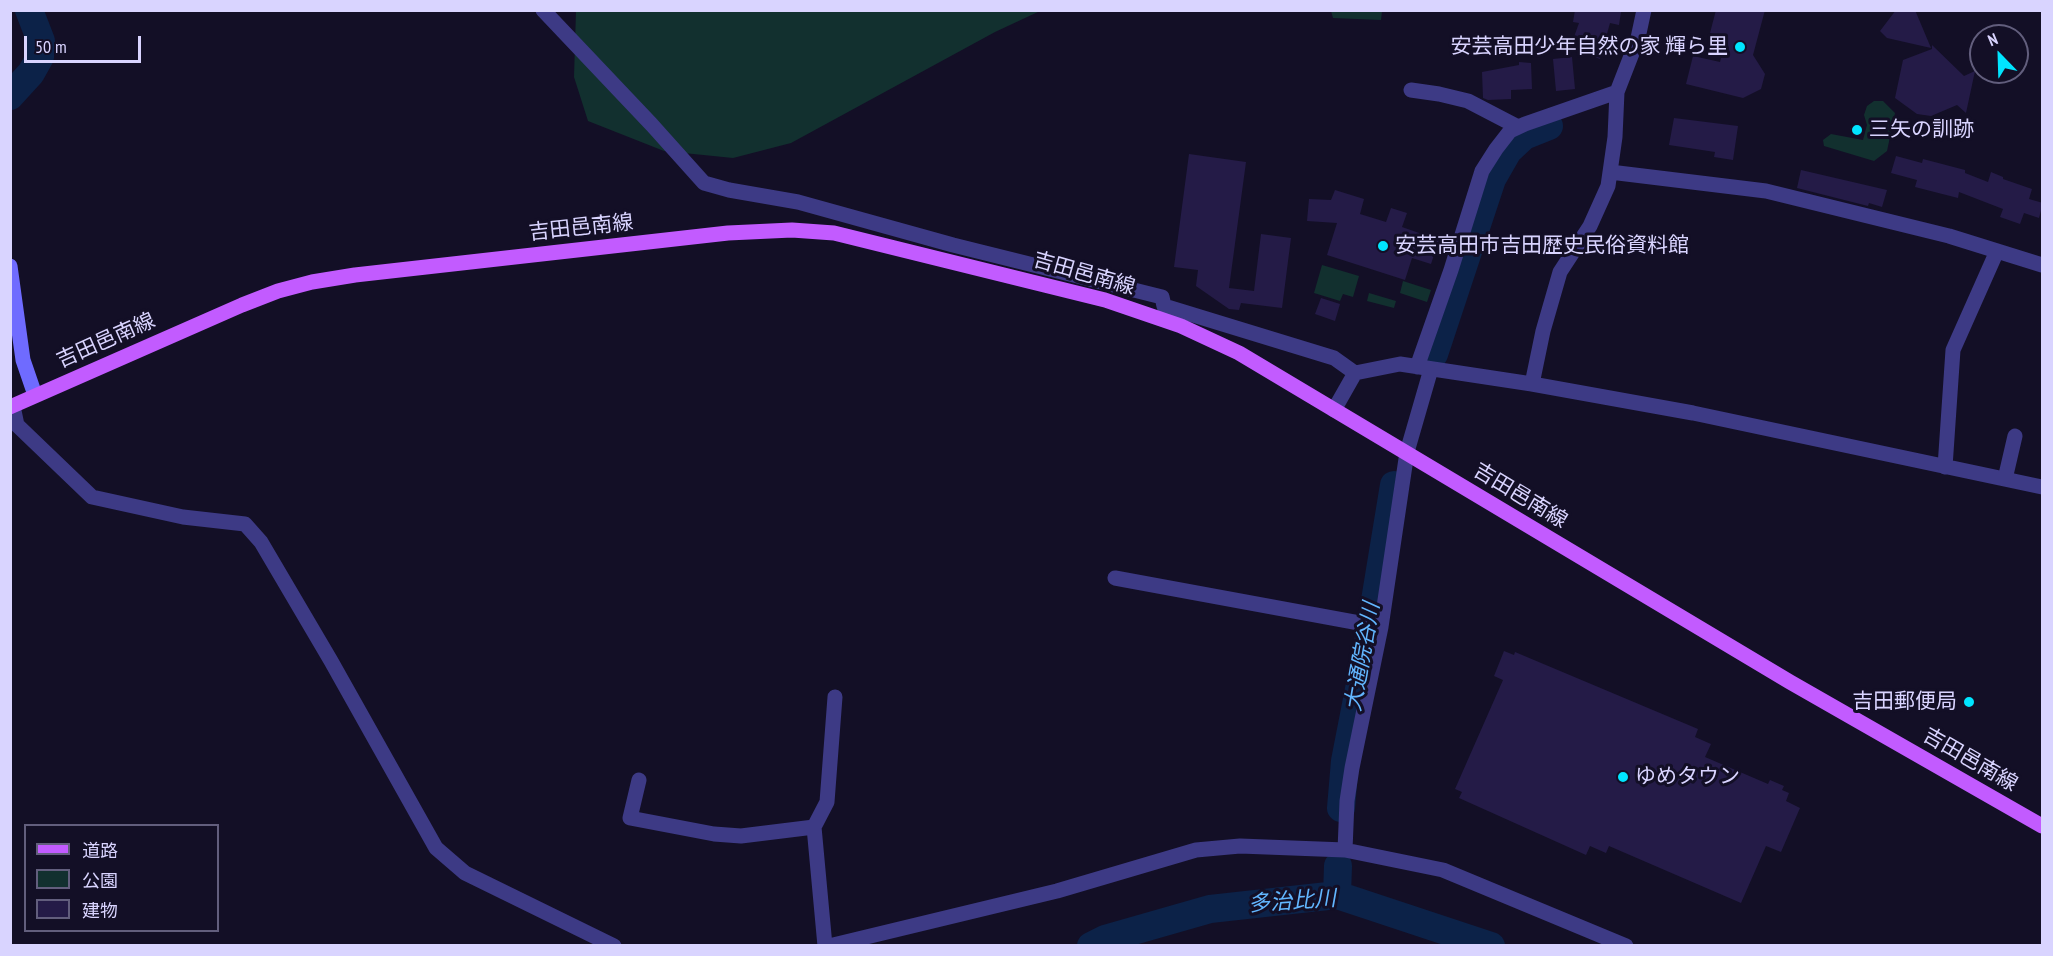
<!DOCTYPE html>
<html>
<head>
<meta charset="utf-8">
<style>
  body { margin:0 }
  #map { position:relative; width:2053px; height:956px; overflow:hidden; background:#130f26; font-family:"PT Sans Narrow","Noto Sans JP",sans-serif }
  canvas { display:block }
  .frame { position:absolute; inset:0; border:12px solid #d9d4ff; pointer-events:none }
  .legend { position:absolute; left:24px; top:824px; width:195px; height:108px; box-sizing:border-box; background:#130f26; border:2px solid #625e7d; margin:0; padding:8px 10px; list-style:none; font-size:18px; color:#d9d4ff }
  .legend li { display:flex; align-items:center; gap:12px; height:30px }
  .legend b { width:30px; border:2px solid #625e7d }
  .north { position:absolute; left:1969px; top:24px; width:60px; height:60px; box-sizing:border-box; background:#130f26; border:2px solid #625e7d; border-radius:50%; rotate:337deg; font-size:16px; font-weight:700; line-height:24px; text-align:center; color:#d9d4ff }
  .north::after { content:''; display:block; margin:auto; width:21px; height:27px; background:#00e5ff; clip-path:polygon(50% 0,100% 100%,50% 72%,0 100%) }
  .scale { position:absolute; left:24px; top:36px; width:117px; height:27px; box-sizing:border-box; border:3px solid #d9d4ff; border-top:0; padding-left:8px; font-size:18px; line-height:21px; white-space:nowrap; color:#d9d4ff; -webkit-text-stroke:4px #130f26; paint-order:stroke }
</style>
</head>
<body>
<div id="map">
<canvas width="2053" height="956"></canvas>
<div class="frame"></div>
<ul class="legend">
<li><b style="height:8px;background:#c25bff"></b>道路</li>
<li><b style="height:16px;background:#12302f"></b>公園</li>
<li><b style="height:16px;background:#241b47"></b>建物</li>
</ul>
<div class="north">N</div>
<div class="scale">50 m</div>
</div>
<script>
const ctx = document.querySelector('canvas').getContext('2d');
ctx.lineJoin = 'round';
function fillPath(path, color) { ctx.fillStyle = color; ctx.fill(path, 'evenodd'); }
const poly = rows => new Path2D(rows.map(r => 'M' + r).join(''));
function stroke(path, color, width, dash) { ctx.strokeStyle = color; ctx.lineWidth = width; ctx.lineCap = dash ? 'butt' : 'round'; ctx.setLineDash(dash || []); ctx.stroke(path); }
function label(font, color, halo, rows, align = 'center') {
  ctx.font = font + ' "PT Sans Narrow","Noto Sans JP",sans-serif'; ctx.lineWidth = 6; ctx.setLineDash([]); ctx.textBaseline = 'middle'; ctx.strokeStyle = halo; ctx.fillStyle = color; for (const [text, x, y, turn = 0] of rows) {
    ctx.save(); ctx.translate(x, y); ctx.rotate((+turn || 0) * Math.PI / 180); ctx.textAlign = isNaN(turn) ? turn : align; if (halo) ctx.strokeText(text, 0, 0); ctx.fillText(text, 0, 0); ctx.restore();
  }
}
const green = poly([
  [576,11,1040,11,995,32,791,143,733,158,664,151,588,121,574,77],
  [1331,11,1331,10,1382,11,1381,20,1333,18],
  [1874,101,1883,101,1895,113,1887,151,1874,161,1824,146,1823,140,1831,134,1863,140,1867,125,1864,115,1867,106],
  [1322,265,1359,276,1353,297,1343,294,1340,301,1314,293],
  [1403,281,1431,290,1427,302,1400,293],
  [1369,293,1396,301,1394,308,1367,301]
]);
const river = poly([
  [10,96,31,73,40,57,41,41,29,10],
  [1434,354,1492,179,1508,151,1524,136,1549,126],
  [1341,808,1345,761,1368,643,1394,485],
  [1337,895,1338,866],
  [1091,946,1105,939,1210,909,1337,895,1491,946]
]);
const building = poly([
  [1575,10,1610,10,1621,12,1619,25,1610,23,1600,59,1570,48,1579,23,1573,22],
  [1716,10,1765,10,1753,55,1765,74,1761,89,1743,98,1686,84,1693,56,1720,62,1726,37,1710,33],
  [1896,10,1915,10,1931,48,1887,38,1880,31],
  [1932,45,1964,76,1975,71,1966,113,1957,105,1931,116,1917,114,1895,98,1903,60,1932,49],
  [1572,57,1575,89,1556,91,1553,59],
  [1519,62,1531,63,1532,89,1511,90,1511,99,1488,100,1483,98,1482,72,1519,65],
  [1674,118,1738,126,1733,160,1714,157,1715,152,1669,145],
  [1189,154,1246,162,1229,288,1254,291,1261,234,1291,238,1282,308,1241,303,1239,310,1229,309,1196,286,1198,270,1174,267],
  [1896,156,1922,163,1923,159,1965,170,1965,173,1988,182,1991,172,2003,177,2003,179,2032,189,2029,199,2043,203,2039,218,2024,213,2020,224,2000,217,2003,209,1959,192,1958,198,1915,187,1917,180,1891,173],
  [1801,170,1887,190,1882,207,1869,203,1868,206,1797,188],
  [1335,190,1364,199,1360,214,1386,222,1391,208,1407,213,1402,227,1439,240,1431,264,1412,258,1405,280,1327,255,1337,223,1307,221,1309,199,1331,200],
  [1321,298,1340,304,1335,321,1315,314],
  [1504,651,1514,655,1515,652,1698,729,1695,737,1711,744,1705,757,1768,784,1770,780,1784,786,1782,790,1789,793,1786,801,1800,808,1781,852,1766,846,1741,903,1609,846,1606,853,1590,846,1586,855,1459,798,1462,792,1455,789,1503,680,1494,676]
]);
const path = poly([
  [1851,128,1854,129]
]);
const street = poly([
  [543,10,652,125,704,183,729,190,798,202,953,245,1162,297,1164,306,1334,358,1355,373],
  [1411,90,1439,94,1468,101,1518,127],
  [1610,172,1766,191,1949,236,2042,265],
  [1417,367,1451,270,1482,171,1496,149,1510,131,1525,124,1617,92],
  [1532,384,1543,331,1560,272,1590,226,1608,186,1615,137,1617,92,1638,38,1644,10],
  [13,406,17,425,92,497,183,517,245,524,261,542,331,661,436,848,465,873,614,946],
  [1334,410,1355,373,1400,364,1532,384,1693,413,2042,487],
  [1945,467,1953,350,1997,251],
  [2005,479,2015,436],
  [1115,578,1381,627,1407,452,1431,369],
  [639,780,630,818,714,834,741,836,814,827],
  [1345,850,1347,801,1352,768,1381,627],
  [825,946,814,827,827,802,835,697],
  [829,946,1057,891,1196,850,1240,846,1345,850,1443,870,1626,946]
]);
const secondary = poly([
  [10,266,23,360,35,395]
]);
const primary = poly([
  [10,407,242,305,278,291,312,282,355,275,728,233,792,230,834,233,1105,300,1181,326,1239,353,1790,682,2042,826]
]);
const markers = [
  [1740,47,6,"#00e5ff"],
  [1857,130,6,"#00e5ff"],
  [1383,246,6,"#00e5ff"],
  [1969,702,6,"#00e5ff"],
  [1623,777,6,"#00e5ff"]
];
const poiNames = [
  ["安芸高田少年自然の家 輝ら里",1728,47,"right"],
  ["三矢の訓跡",1869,130],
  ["安芸高田市吉田歴史民俗資料館",1395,246],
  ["吉田郵便局",1957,702,"right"],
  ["ゆめタウン",1635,777]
];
const streetNames = [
  ["吉田邑南線",581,228,-6],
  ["吉田邑南線",1084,274,16],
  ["吉田邑南線",106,341,-24],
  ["吉田邑南線",1520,496,31],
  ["吉田邑南線",1970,760,30]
];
const waterNames = [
  ["大通院谷川",1363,657,-80],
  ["多治比川",1292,902,-4]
];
fillPath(green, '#12302f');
stroke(river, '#0c2248', 28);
fillPath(building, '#241b47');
stroke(path, '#2fb8b0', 3, [3, 4.5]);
stroke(street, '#3d3a85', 15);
stroke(secondary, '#6f6bff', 15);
stroke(primary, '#c25bff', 15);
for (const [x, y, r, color] of markers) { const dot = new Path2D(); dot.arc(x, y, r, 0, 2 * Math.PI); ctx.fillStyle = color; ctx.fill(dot); stroke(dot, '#130f26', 2); }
label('21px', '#d9d4ff', '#130f26', poiNames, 'left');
label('21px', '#d9d4ff', '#130f26', streetNames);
label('italic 22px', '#62b6ff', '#130f26', waterNames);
</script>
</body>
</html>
